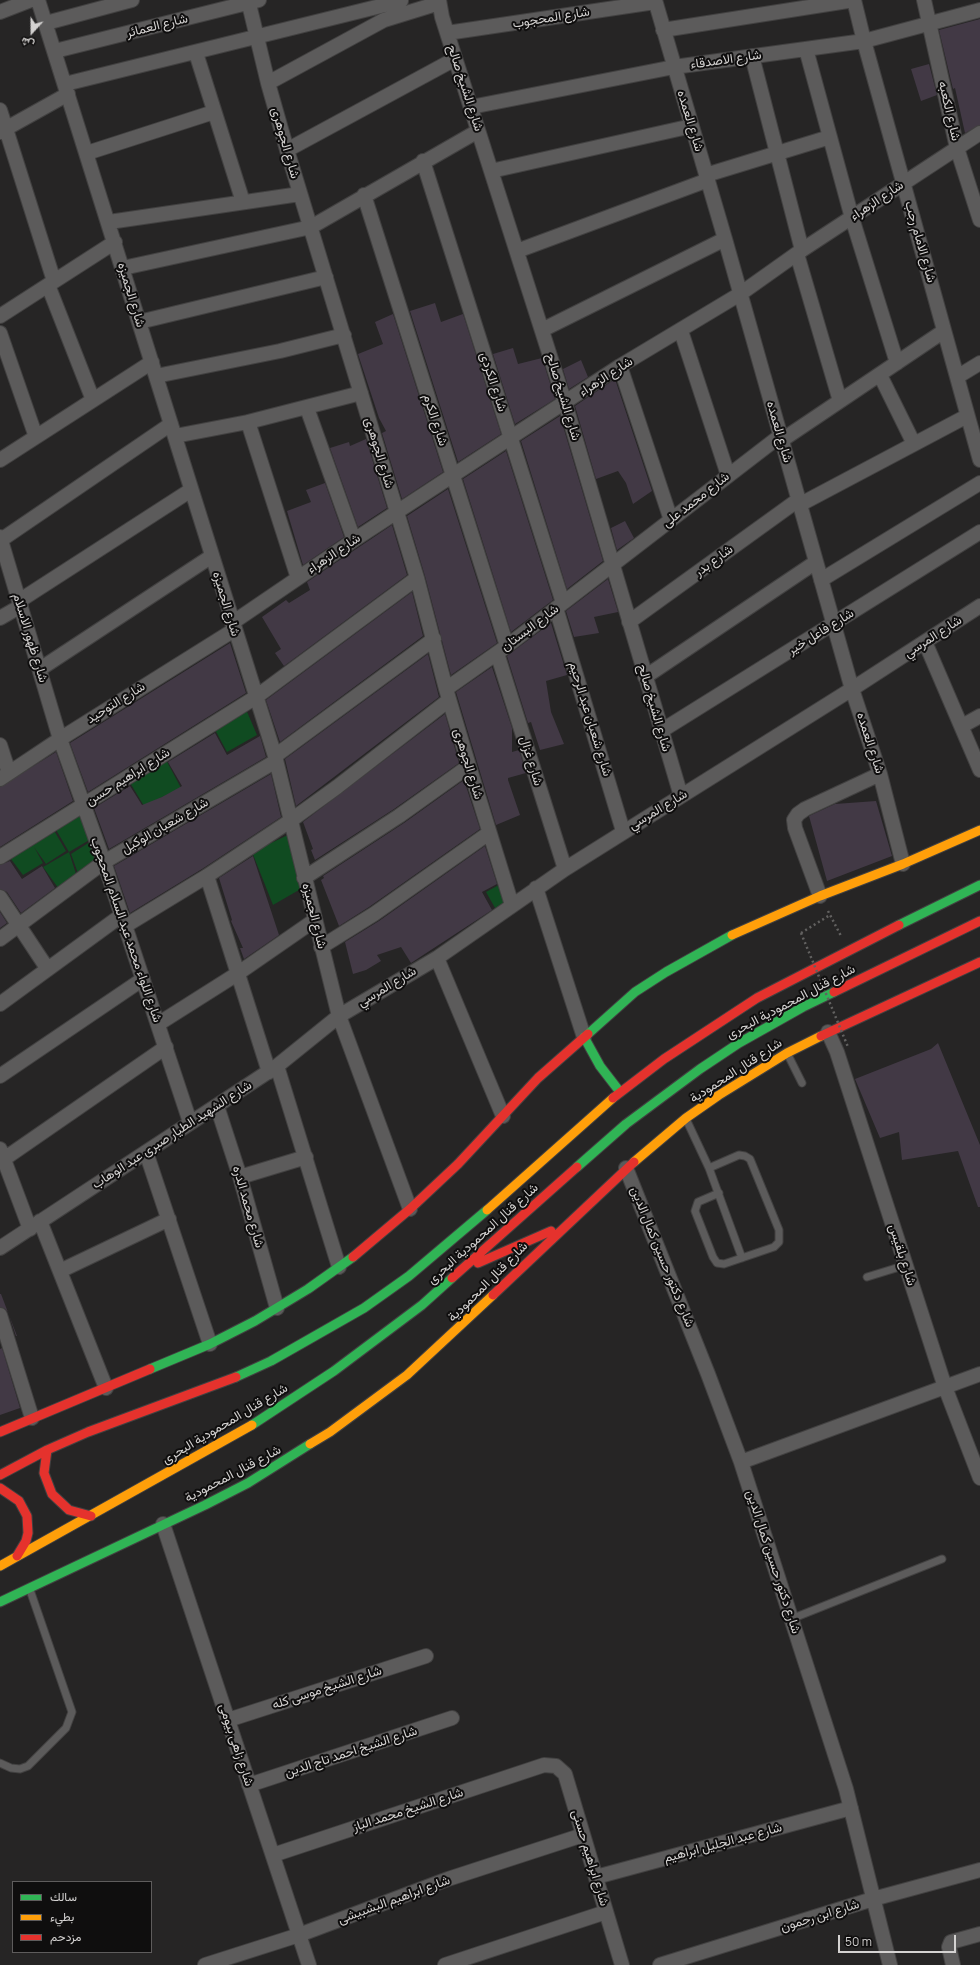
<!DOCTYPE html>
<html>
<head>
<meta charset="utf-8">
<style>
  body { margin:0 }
  #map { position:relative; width:980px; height:1965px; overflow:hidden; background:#262525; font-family:Manrope,Vazirmatn,sans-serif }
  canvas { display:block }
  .legend { position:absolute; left:12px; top:1881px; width:140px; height:72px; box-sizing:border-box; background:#0f0e0e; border:1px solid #5e5c5c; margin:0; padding:5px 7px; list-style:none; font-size:12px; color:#d4d2d1 }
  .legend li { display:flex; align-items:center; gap:8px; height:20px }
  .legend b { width:20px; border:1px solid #5e5c5c }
  .north { position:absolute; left:12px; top:12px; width:40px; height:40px; -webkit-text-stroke:3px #0f0e0e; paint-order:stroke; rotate:201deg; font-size:11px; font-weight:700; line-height:16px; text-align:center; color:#d4d2d1 }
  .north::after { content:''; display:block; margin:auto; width:14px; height:18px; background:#d4d2d1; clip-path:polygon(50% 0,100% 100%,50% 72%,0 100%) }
  .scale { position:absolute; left:838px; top:1935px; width:118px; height:18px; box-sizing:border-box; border:2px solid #d4d2d1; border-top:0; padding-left:5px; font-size:12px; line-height:14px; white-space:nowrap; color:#d4d2d1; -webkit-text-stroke:3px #0f0e0e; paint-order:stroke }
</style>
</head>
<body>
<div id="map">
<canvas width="980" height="1965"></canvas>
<ul class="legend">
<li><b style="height:5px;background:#30b455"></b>سالك</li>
<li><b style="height:5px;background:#ff9f0a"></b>بطيء</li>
<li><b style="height:5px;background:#e5322d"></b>مزدحم</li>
</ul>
<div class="north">ش</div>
<div class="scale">50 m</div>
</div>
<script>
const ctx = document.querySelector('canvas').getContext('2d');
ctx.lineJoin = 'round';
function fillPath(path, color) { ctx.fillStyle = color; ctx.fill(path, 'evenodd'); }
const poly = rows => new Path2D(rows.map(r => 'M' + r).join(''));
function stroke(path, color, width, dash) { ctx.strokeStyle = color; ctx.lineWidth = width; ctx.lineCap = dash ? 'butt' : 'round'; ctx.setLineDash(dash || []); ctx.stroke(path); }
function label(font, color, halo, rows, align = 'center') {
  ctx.font = font + ' Manrope,Vazirmatn,sans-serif'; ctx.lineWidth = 4; ctx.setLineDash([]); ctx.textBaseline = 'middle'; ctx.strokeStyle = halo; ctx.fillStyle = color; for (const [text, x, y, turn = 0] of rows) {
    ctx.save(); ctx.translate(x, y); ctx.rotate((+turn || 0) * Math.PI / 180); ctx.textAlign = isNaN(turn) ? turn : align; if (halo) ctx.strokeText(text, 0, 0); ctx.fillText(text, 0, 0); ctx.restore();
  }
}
const green = poly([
  [245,707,257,735,227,752,213,726],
  [164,756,181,788,144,806,129,781],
  [82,811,91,839,69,852,77,877,59,889,43,867,69,852,55,828],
  [52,827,66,851,46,864,34,847,43,863,23,875,8,855],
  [290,834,303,883,299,890,273,905,252,852],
  [93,840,100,861,79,876,71,854],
  [508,880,518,902,499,915,486,892]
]);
const building = poly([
  [980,19,980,125,965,133,955,88,953,89,939,30],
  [929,64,937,95,921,101,911,69],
  [435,303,441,322,463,314,501,434,458,462,410,311],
  [393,314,443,472,402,499,382,433,386,431,379,418,358,354,383,344,375,322],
  [513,348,518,364,542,358,555,399,515,424,493,354],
  [581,360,588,377,569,389,563,369],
  [615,379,652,491,633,504,626,483,618,471,596,479,575,406],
  [560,416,603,561,567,589,521,441],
  [366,439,387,508,358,527,330,448,349,442,350,446],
  [506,451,553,600,511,632,463,479],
  [325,483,344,537,303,565,287,511,311,502,306,490],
  [448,489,497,643,451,675,425,576,407,516],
  [625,521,634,538,617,550,611,528],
  [392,525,407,575,284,666,275,653,281,649,262,617,286,600,289,603,310,590,307,582],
  [608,579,618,612,594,617,599,633,574,637,566,611],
  [412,592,423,636,280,742,266,700],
  [551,623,567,675,546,681,551,712,564,744,540,750,531,722,528,723,507,656],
  [230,643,246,693,88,792,70,743],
  [428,654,439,697,296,806,285,759],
  [492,667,512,728,512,752,519,750,526,773,508,778,508,780,520,815,496,825,456,692],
  [445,714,459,763,394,809,315,860,311,850,313,849,303,822],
  [215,733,227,755,260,736,266,757,109,849,94,808,130,786,142,805,162,797,182,786,168,762],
  [56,752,73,801,0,847,0,787],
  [271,774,281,817,202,869,130,913,114,866],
  [464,780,480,829,369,907,339,926,321,880,324,878,323,876,404,823],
  [876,801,892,856,827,881,809,816,835,804],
  [485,846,497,884,482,892,492,910,411,963,401,947,377,955,381,961,366,970,353,974,345,942,379,921],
  [253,856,279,935,244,959,240,948,243,948,231,921,232,920,219,878],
  [10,861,22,879,42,866,55,888,21,913,7,892,0,889,0,865],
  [0,912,7,923,0,928],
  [938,1043,980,1145,980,1207,978,1207,958,1151,902,1160,899,1132,880,1138,855,1079,931,1049],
  [0,1294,1,1294,17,1336,16,1336,8,1312,5,1309,0,1307],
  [2,1348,20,1408,0,1415,0,1349]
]);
const path = poly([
  [828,911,841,936],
  [801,933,830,915]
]);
const lane = poly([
  [788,1055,802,1083],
  [686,1119,709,1168,742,1258],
  [709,1168,739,1155,745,1156,750,1159,779,1230,779,1242,774,1247,724,1264,717,1263,713,1257,695,1211,698,1202,719,1193],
  [867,1277,906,1265],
  [791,1619,942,1559],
  [0,1763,11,1768,20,1769,28,1766,66,1728,72,1712,30,1590]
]);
const street = poly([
  [38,0,275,756,339,1016,410,1209],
  [248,0,268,83,287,150,417,578,446,689,469,766,512,905],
  [439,0,442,17,565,403,681,796],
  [655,0,725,239,852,689,880,774,903,864],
  [854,0,864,41,980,460],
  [924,0,957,148,980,220],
  [0,12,31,0],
  [46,23,132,0],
  [663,30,854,0],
  [447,33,655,2],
  [806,49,852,218,897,363],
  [55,51,259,0],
  [196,53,243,202],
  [752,56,802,250],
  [268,83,384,20,439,3],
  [65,84,401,1],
  [471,107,674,67,864,41,980,10],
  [0,110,54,281],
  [0,132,68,94],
  [287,150,455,59],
  [87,153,214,112],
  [423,161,563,603],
  [491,171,692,126],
  [706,175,830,137],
  [364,195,507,646],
  [109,222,300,194],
  [517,251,708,180],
  [797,254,840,401],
  [123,268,311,227,478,131],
  [48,285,93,400],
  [0,316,115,242],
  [139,322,326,277],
  [542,330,725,239],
  [681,331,728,475],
  [0,333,36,437],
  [620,366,671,520],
  [880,375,914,444],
  [156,376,280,351,344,335],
  [957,377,980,363],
  [307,408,354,540],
  [248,422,298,578],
  [175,436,248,422,361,393],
  [782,440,944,331],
  [0,460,152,362],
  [799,505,967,416],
  [0,537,60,739,104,862,190,1122],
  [1,540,171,424],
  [821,580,980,483],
  [19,601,191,490],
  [556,608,623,831],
  [0,618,21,606],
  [629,622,798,500],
  [232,623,354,540,620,366,740,294,802,250,980,133],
  [925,642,980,770],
  [497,653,565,869],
  [40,669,212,556],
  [645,677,816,562],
  [446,689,507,646,780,436],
  [962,726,980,716],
  [661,731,980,532],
  [0,745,9,773],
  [275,756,434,639],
  [0,779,60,739,234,630],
  [0,857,256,697,417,578],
  [207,876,269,1072],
  [304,878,399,816,469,766],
  [536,888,584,1037],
  [820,896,795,828,794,820,798,814,805,809,880,774],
  [0,897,47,968],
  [125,926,207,876,290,821,337,787,449,700],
  [0,939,104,862,276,761],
  [321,947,374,914,489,833],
  [437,958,503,1116],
  [0,1004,122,915],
  [158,1024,237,974,315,920],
  [828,1032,837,1052,945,1387,980,1478],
  [277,1066,339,1267],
  [0,1076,143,979],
  [217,1106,240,1177,277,1308],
  [0,1149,30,1229],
  [146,1152,210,1344],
  [4,1159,166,1047],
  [626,1168,708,1374,741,1462,846,1789,890,1965],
  [240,1177,306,1157],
  [40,1221,106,1388],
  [0,1248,277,1066,339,1016,437,958,565,869,852,689,980,606],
  [60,1271,169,1219],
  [0,1315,32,1418],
  [741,1462,980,1374],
  [163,1524,309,1965],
  [228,1720,426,1656],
  [249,1785,452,1718],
  [273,1855,544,1765,556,1766,565,1774,622,1965],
  [596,1877,851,1808],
  [205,1965,299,1935,448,1879,583,1835],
  [445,1965,606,1912],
  [660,1965,873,1899,980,1870],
  [953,1965,949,1947,951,1942,980,1934]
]);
const fast = poly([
  [899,925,980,885],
  [588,1034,635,992,666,972,732,935],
  [584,1037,600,1066,620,1092],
  [577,1167,626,1124,700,1069,739,1043,803,1007,834,992],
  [150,1369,210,1344,255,1321,308,1289,353,1257],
  [236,1377,271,1361,364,1308,409,1276,487,1210],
  [252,1425,334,1371,422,1305,452,1278],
  [0,1602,205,1505,248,1483,310,1444]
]);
const slow = poly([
  [732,935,820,896,903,864,980,830],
  [634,1162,686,1118,719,1095,787,1053,821,1036],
  [487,1210,613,1098],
  [310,1444,330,1432,407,1375,493,1295],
  [0,1566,252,1425]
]);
const jam = poly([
  [834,992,980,921],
  [821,1036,980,962],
  [613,1098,664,1059,757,998,899,925],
  [353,1257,410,1209,458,1164,538,1078,588,1034],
  [478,1263,551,1231],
  [452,1278,577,1167],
  [493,1295,634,1162],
  [0,1432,150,1369],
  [47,1450,44,1473,52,1494,69,1510,91,1516],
  [0,1475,47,1450,88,1432,236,1377],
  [0,1488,19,1501,27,1516,28,1533,26,1541,17,1556]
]);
const pathBridge = poly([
  [801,933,848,1047]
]);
const streetNames = [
  ["شارع المحجوب",551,18,-9],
  ["شارع العمائر",157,26,-14],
  ["شارع الاصدقاء",726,60,-8],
  ["شارع الشيخ صالح",465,88,72],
  ["شارع الكعبه",949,111,77],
  ["شارع العمده",690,121,73],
  ["شارع الجوهرى",285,143,74],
  ["شارع الزهراء",877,201,-34],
  ["شارع الامام رجب",920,242,74],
  ["شارع الجميزه",131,295,73],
  ["شارع الزهراء",606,377,-33],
  ["شارع الكردى",493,382,72],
  ["شارع الشيخ صالح",563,397,73],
  ["شارع الكرم",435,420,72],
  ["شارع العمده",779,432,74],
  ["شارع الجوهرى",379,453,73],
  ["شارع محمد على",696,500,-38],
  ["شارع الزهراء",334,554,-34],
  ["شارع بدر",714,561,-36],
  ["شارع الجميزه",226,604,73],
  ["شارع البستان",530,628,-37],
  ["شارع فاعل خير",821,632,-32],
  ["شارع المرسي",933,637,-33],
  ["شارع ظهور الاسلام",30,638,73],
  ["شارع التوحيد",116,703,-32],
  ["شارع الشيخ صالح",654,708,74],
  ["شارع شعبان عبد الرحيم",590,719,73],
  ["شارع العمده",870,743,72],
  ["شارع غزال",531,761,73],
  ["شارع الجوهرى",468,764,73],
  ["شارع ابراهيم حسن",128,777,-32],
  ["شارع المرسي",658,810,-31],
  ["شارع شعبان الوكيل",165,826,-30],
  ["شارع الجميزه",314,916,76],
  ["شارع اللواء محمد عبد السلام المحجوب",126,930,71],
  ["شارع المرسي",387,987,-31],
  ["شارع قنال المحمودية البحرى",791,1002,-28],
  ["شارع قنال المحمودية",736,1071,-33],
  ["شارع الشهيد الطيار صبرى عبد الوهاب",172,1135,-33],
  ["شارع محمد الدره",248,1207,74],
  ["شارع قنال المحمودية البحرى",483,1234,-42],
  ["شارع بلقيس",902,1255,72],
  ["شارع دكتور حسين كمال الدين",662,1257,68],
  ["شارع قنال المحمودية",488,1282,-45],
  ["شارع قنال المحمودية البحرى",225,1424,-31],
  ["شارع قنال المحمودية",233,1474,-28],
  ["شارع دكتور حسين كمال الدين",773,1562,72],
  ["شارع الشيخ موسى كله",327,1688,-18],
  ["شارع زاهى بيومى",236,1745,72],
  ["شارع الشيخ احمد تاج الدين",351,1752,-18],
  ["شارع الشيخ محمد الباز",408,1810,-18],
  ["شارع عبد الجليل ابراهيم",723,1843,-15],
  ["شارع ابراهيم حسنى",590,1858,73],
  ["شارع ابراهيم البشبيشى",394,1900,-20],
  ["شارع ابن رحمون",820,1916,-17]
];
fillPath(green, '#104b21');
fillPath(building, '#423945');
stroke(lane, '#424141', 9);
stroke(street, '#424141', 16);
stroke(fast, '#424141', 11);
stroke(slow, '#424141', 11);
stroke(jam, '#424141', 11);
stroke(path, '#626160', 2.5, [2, 3]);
stroke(lane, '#5c5b5b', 7);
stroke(street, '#5c5b5b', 14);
stroke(fast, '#30b455', 9);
stroke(slow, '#ff9f0a', 9);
stroke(jam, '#e5322d', 9);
stroke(pathBridge, '#626160', 2.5, [2, 3]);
label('13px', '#d4d2d1', '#0f0e0e', streetNames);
</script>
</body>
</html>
